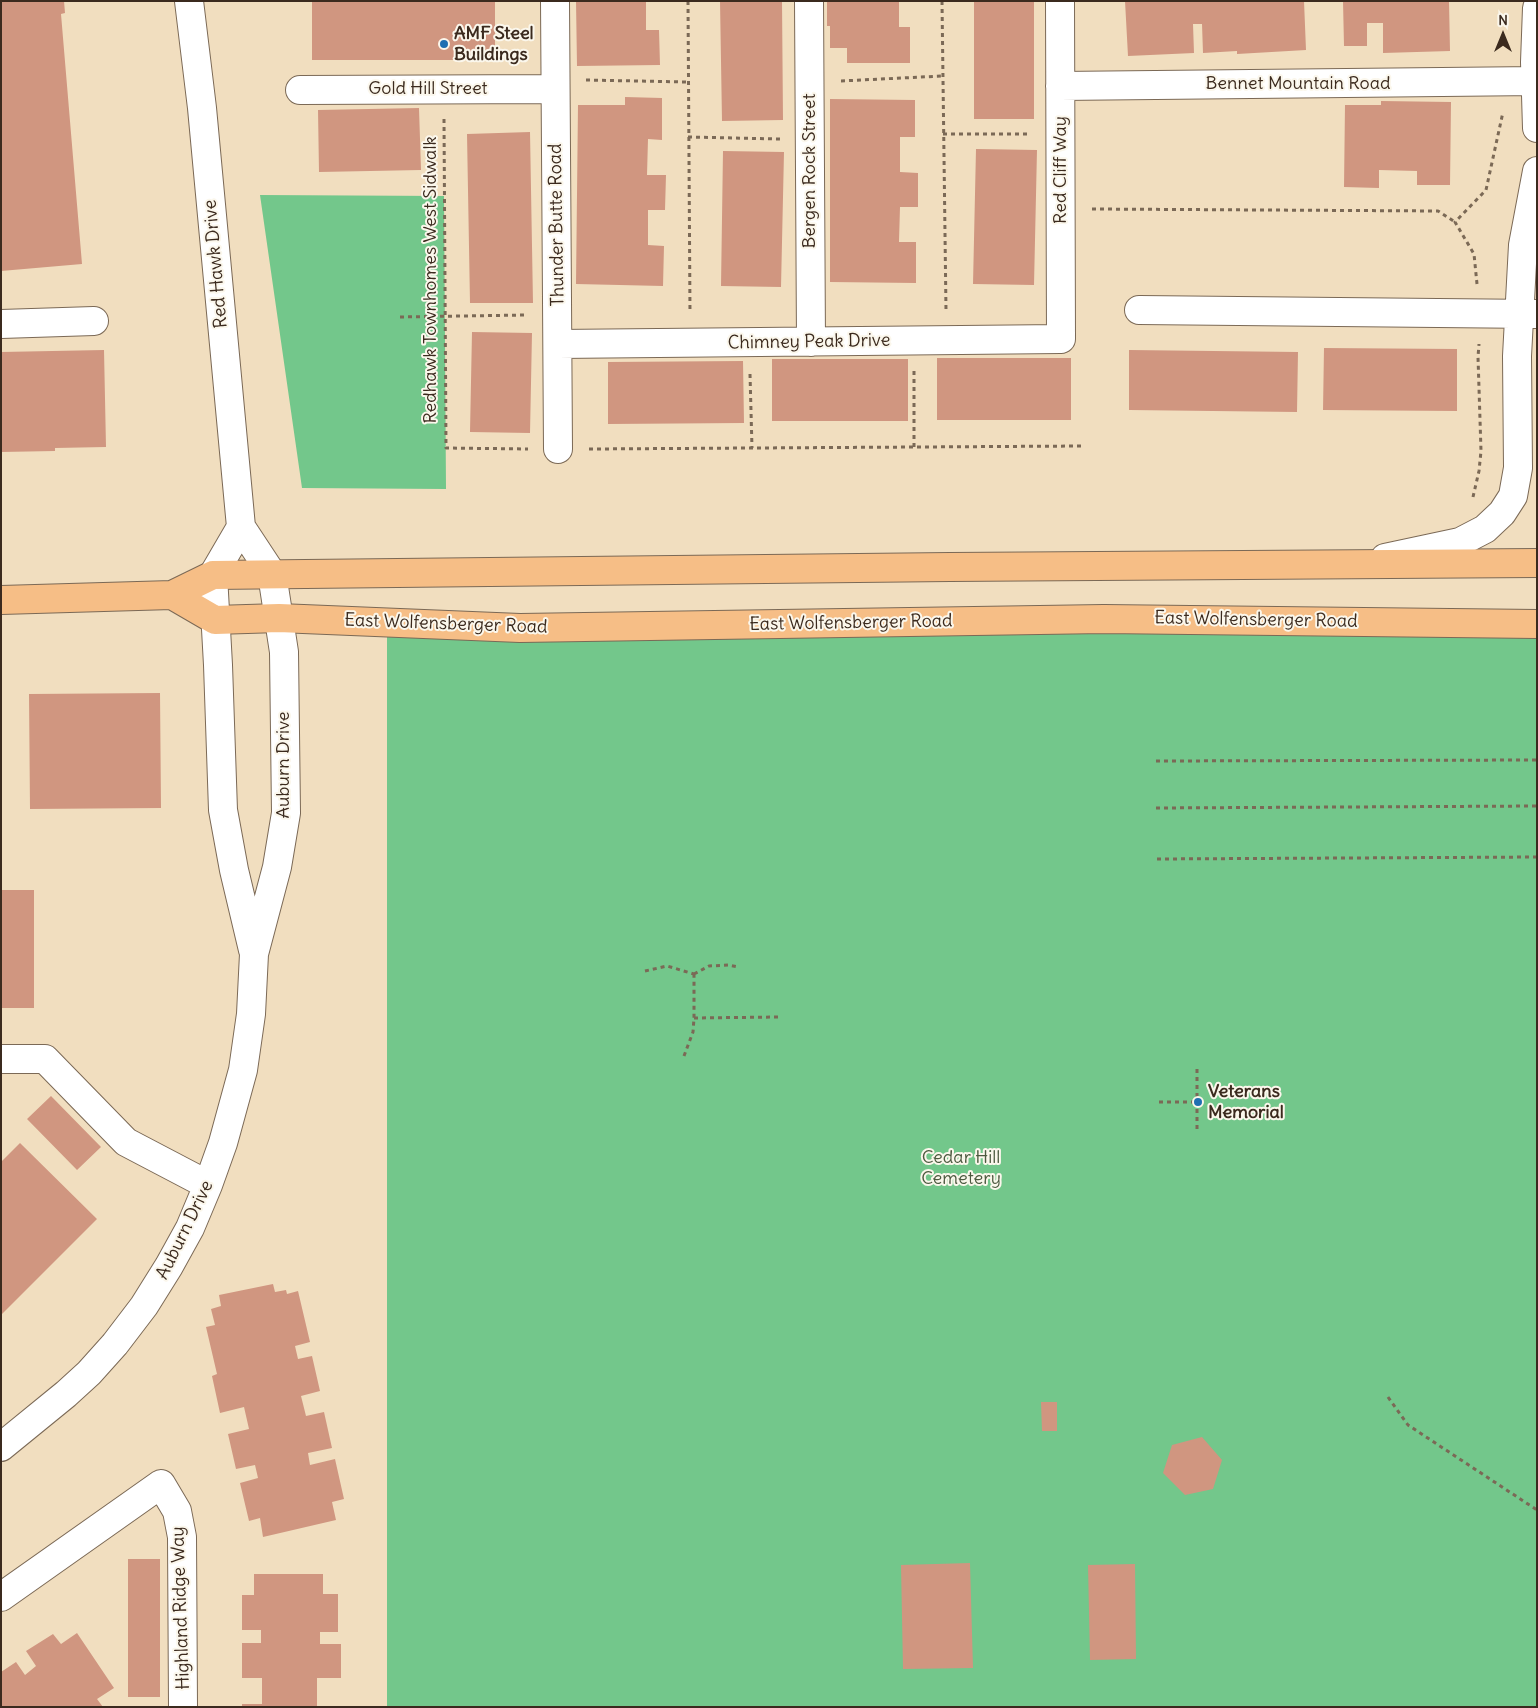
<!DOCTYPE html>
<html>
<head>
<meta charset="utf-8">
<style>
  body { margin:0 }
  #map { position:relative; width:1538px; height:1708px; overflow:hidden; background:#f1debf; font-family:Delius,sans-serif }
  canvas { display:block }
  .frame { position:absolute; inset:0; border:2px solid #3b2a1e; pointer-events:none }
  .north { position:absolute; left:1478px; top:10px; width:50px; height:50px; -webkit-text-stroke:4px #fbf7ec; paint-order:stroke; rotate:0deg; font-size:14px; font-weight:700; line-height:20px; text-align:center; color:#3b2a1e }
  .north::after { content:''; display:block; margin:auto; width:18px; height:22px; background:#3b2a1e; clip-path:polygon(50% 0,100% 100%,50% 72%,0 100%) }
</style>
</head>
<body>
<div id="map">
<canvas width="1538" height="1708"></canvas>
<div class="frame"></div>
<div class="north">N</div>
</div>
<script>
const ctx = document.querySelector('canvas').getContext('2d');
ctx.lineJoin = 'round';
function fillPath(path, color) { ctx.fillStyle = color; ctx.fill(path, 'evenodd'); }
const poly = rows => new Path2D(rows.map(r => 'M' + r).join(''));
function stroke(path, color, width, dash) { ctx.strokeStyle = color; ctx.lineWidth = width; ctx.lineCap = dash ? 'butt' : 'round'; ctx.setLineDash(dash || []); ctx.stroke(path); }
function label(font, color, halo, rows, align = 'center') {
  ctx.font = font + ' Delius,sans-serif'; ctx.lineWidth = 4; ctx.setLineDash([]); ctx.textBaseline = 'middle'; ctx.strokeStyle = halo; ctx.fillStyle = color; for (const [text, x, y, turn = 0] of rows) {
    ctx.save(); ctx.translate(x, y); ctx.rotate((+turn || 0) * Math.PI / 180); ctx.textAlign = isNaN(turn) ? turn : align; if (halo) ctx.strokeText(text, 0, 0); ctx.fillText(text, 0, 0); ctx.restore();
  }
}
const green = poly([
  [260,195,444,196,446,489,302,488],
  [1131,631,1537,637,1537,1707,387,1707,387,633]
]);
const building = poly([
  [1,1,64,1,65,13,61,14,82,264,1,271],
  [312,1,495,1,495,60,312,60],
  [576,1,646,1,646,30,659,30,660,65,577,66],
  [720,1,782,1,783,120,722,121],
  [827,1,899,1,899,27,910,27,910,63,847,63,847,48,830,48,830,26,827,26],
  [974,1,1034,1,1034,119,974,119],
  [1125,1,1304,1,1306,50,1237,54,1237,51,1203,53,1202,24,1193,24,1194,53,1128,56],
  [1343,1,1449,1,1450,51,1383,53,1383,23,1367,23,1367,46,1344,46],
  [625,97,662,98,662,140,648,139,647,175,666,175,665,210,648,210,648,245,664,246,663,286,576,284,578,105,625,105],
  [830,99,915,100,915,137,900,137,900,172,918,173,918,207,900,207,899,242,916,242,916,283,830,282],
  [1381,101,1451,102,1450,185,1417,185,1417,171,1379,170,1379,188,1344,187,1345,105,1381,105],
  [419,108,421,170,319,172,318,110],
  [530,132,533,303,470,303,467,134],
  [976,149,1037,150,1034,285,973,284],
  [723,151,784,152,781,287,721,286],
  [472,332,532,333,530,433,470,432],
  [1324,348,1457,349,1457,411,1323,410],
  [104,350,106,447,55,448,55,451,1,452,1,352],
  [1129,350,1298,352,1297,412,1129,410],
  [937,358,1071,358,1071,420,937,420],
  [772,359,908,359,908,421,772,421],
  [743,361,744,423,608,424,608,362],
  [160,693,161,808,30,809,29,694],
  [1,890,34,890,34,1008,1,1008],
  [51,1096,101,1147,77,1170,27,1119],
  [20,1143,97,1219,1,1315,1,1162],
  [273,1284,275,1292,286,1290,287,1294,298,1291,310,1342,295,1346,298,1359,312,1356,320,1391,301,1396,306,1416,324,1412,332,1448,308,1453,310,1465,335,1459,344,1499,332,1502,336,1520,263,1537,260,1518,249,1521,240,1483,258,1478,255,1465,236,1469,228,1434,249,1429,244,1407,220,1413,212,1376,217,1374,206,1327,215,1325,211,1309,221,1306,219,1295],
  [1041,1402,1057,1402,1057,1431,1042,1431],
  [1202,1437,1222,1460,1213,1489,1185,1495,1163,1473,1172,1445],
  [128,1559,160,1559,160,1697,128,1697],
  [970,1563,973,1668,903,1669,901,1565],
  [1135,1564,1136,1659,1090,1660,1088,1565],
  [254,1574,323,1574,323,1594,338,1594,338,1632,320,1632,320,1644,341,1644,341,1678,317,1678,317,1707,242,1707,242,1704,262,1704,262,1678,242,1678,242,1643,261,1643,261,1630,242,1630,242,1595,254,1595],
  [77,1633,114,1688,97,1699,103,1707,1,1707,1,1672,16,1662,25,1675,36,1666,26,1651,53,1634,61,1644]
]);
const path = poly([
  [688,1,690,313],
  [942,1,946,311],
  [586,80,688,82],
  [841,81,942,76],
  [444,119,446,448,528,449],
  [943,134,1030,134],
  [688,137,780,139],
  [1092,209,1438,211,1455,222],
  [1477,284,1474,254,1455,222,1486,190,1503,112],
  [400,317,526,315],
  [914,371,914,448],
  [750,374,752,448],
  [589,449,1082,446],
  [1473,497,1479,471,1481,451,1478,357,1479,344],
  [1156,761,1537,760],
  [1156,808,1537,806],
  [1157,859,1537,857],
  [645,971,667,966,694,974],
  [694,974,709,966,728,965,738,967],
  [694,1018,778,1017],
  [684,1056,693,1032,694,1018,694,974],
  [1197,1069,1197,1132],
  [1159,1102,1198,1102],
  [1388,1397,1408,1425,1537,1510]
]);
const minor = poly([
  [555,1,558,449],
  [809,1,811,342],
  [1537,8,1535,62,1537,128],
  [1060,86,1537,81],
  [300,90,555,89],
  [1139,310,1537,314],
  [1,324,94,321],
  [558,344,1061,339,1060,1],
  [241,527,213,575,218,665,223,810,234,870,253,950],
  [1385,558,1460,542,1485,529,1502,513,1513,496,1518,468,1517,356,1523,245,1537,171],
  [1,1059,45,1059,126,1142,208,1185],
  [1,1447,66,1394,89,1373,115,1344,144,1306,169,1266,190,1228,208,1185,223,1143,243,1070,251,1014,254,954,277,867,286,813,284,652,272,574,241,527,202,108,189,1],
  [1,1597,161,1484,177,1511,182,1537,183,1707]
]);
const major = poly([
  [172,595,215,620,279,618,520,628,1104,619,1537,624],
  [1,600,172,595,213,575,950,567,1537,563]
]);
const markers = [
  [444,44,5,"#1f6fb2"],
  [1198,1102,5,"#1f6fb2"]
];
const poiNames = [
  ["AMF Steel",454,34],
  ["Buildings",454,55],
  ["Veterans",1208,1092],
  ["Memorial",1208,1113]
];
const streetNames = [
  ["Bennet Mountain Road",1298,84],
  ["Gold Hill Street",428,89],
  ["Red Cliff Way",1061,170,-90],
  ["Bergen Rock Street",810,171,-90],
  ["Thunder Butte Road",557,225,-91],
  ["Red Hawk Drive",216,264,-95],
  ["Redhawk Townhomes West Sidwalk",431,280,-90],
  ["Chimney Peak Drive",809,342,-1],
  ["East Wolfensberger Road",1256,620,1],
  ["East Wolfensberger Road",851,623,-1],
  ["East Wolfensberger Road",446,624,2],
  ["Auburn Drive",284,765,-90],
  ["Auburn Drive",185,1230,-64],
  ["Highland Ridge Way",181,1608,-92]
];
const parkNames = [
  ["Cedar Hill",961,1158],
  ["Cemetery",961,1179]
];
fillPath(green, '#73c78b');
fillPath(building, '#d09680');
stroke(minor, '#7b6956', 30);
stroke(major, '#7b6956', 30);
stroke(path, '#7b6956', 3, [4, 4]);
stroke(minor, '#fff', 28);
stroke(major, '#f6be86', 28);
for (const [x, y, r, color] of markers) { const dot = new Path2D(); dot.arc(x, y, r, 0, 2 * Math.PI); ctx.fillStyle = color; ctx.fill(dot); stroke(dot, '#fbf7ec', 2); }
label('bold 18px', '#3b2a1e', '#fbf7ec', poiNames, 'left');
label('18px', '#3b2a1e', '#fbf7ec', streetNames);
label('18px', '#4c593f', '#fbf7ec', parkNames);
</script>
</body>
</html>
